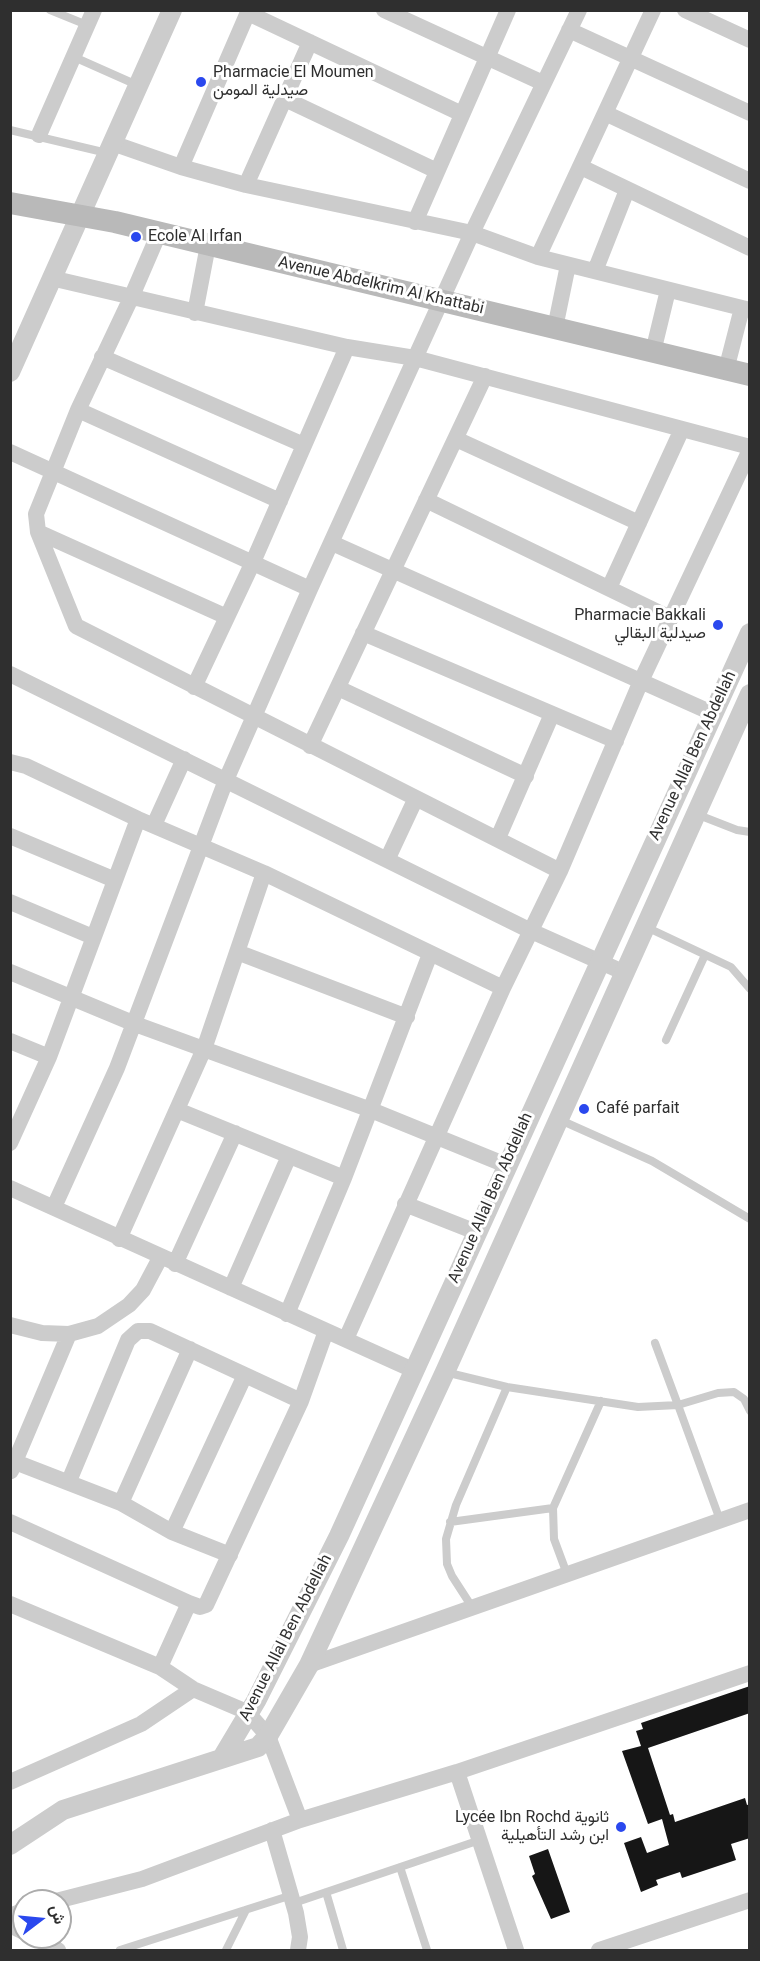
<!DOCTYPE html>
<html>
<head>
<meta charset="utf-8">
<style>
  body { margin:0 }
  #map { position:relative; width:760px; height:1961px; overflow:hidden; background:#fff; font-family:Roboto,Vazirmatn,sans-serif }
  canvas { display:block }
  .frame { position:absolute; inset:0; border:12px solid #2f2f2f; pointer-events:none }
  .north { position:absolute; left:12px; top:1889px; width:60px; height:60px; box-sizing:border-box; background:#fff; border:2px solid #acacac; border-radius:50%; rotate:74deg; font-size:16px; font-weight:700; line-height:24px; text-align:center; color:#2f2f2f }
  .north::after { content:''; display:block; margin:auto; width:21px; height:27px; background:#2a48ee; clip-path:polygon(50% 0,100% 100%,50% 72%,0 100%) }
</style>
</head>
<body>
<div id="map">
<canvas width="760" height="1961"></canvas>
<div class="frame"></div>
<div class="north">ش</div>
</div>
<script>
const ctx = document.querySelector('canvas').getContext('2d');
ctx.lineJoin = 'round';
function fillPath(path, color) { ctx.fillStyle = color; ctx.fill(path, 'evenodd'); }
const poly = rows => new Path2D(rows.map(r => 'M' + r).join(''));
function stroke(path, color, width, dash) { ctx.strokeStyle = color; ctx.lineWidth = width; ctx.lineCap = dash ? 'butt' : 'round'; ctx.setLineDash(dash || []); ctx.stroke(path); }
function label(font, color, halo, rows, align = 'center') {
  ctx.font = font + ' Roboto,Vazirmatn,sans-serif'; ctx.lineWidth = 6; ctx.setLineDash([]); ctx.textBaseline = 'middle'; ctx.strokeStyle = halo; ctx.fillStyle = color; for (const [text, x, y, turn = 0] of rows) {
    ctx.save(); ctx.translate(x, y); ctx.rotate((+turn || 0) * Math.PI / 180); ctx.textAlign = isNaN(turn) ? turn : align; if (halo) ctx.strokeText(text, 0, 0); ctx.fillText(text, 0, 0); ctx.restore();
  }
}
const building = poly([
  [750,1686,750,1713,648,1748,670,1815,673,1814,675,1822,745,1798,747,1805,750,1804,750,1838,731,1844,736,1860,682,1878,680,1872,656,1880,658,1885,641,1892,624,1843,641,1837,647,1853,669,1845,662,1819,648,1824,622,1751,641,1746,636,1731,643,1729,641,1723],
  [548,1849,570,1912,551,1919,532,1876,535,1874,529,1856]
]);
const service = poly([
  [50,10,87,25],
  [74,57,137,85],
  [10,130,107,153],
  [696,814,737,830,750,832],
  [644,926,731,967,750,989],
  [666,1040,705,955],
  [558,1119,652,1161,750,1219],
  [655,1343,678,1405,718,1393,734,1392,744,1399,750,1411],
  [445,1372,507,1387,638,1407,678,1405,720,1520],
  [450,1522,553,1508],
  [567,1574,554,1539,553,1508,601,1401],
  [472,1607,452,1576,447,1564,446,1539,456,1505,507,1387],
  [400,1867,427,1950],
  [326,1892,343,1950],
  [294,1903,480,1840],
  [120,1950,292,1895],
  [226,1950,246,1910]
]);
const minor = poly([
  [384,10,543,83],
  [685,10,750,40],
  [248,13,462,114],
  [569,30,750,113],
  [285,99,437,171],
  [605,113,750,181],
  [39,135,94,10],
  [112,143,181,167,246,185,472,233,538,257,750,310],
  [181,167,249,10],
  [581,167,750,248],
  [246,185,310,42],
  [415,222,508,10],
  [159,233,131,298,78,410,36,514,38,532,76,626,560,871],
  [538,257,653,10],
  [595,271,627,190],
  [51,278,347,347,415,358,750,447],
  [195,313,208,245],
  [555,328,568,265],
  [653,352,668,290],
  [102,357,304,445],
  [726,370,742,308],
  [78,410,280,501],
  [456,439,639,523],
  [10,452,310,589],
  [426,500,670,618],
  [38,532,227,617],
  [332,543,712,713],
  [609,588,682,429],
  [363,633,616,741],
  [10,674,531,931,623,972],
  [194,687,253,562,347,347],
  [338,688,526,776],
  [310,746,485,376],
  [10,762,26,766,138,819,264,873,503,988],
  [154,825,184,759],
  [10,836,115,880],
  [498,838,552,714],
  [387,860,416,798],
  [10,902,93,937],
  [237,952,407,1017],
  [10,972,135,1024,371,1110,506,1165],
  [10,1041,49,1057],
  [177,1110,344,1178],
  [10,1143,49,1057,138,819],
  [10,1188,413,1370],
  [405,1204,476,1232],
  [54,1207,117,1068,226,780,310,589,472,233,579,10],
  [119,1239,204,1049,264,873],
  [175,1264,235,1133],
  [231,1288,289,1156],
  [287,1314,344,1178,430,954],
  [10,1325,42,1333,69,1334,98,1326,129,1305,143,1290,160,1258],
  [346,1339,503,988,560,871,641,681,750,450],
  [10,1460,121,1503,172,1532,230,1555],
  [11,1471,69,1334],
  [69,1481,128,1340,138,1331,150,1331,301,1401],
  [121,1503,190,1349],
  [10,1522,189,1603,200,1607,206,1605,301,1401,326,1331],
  [172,1532,245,1375],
  [10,1604,160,1667,193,1689,247,1712,268,1736,300,1820],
  [309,1665,750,1510],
  [160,1667,189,1603],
  [457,1772,516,1950],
  [10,1782,141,1724,193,1689],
  [272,1830,296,1913,300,1937,298,1950],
  [56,1901,142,1879,300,1820,457,1772,750,1673],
  [10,1916,24,1910],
  [10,1925,24,1932],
  [33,1937,58,1950],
  [599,1950,750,1900]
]);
const tertiary = poly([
  [10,372,172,10],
  [222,1758,256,1701,339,1536,750,633],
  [10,1845,63,1810,258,1747,268,1736,309,1665,445,1372,750,694]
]);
const secondary = poly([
  [10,203,115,222,750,375]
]);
const markers = [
  [201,82,6,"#2a48ee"],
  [136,237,6,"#2a48ee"],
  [718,625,6,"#2a48ee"],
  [584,1109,6,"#2a48ee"],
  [621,1827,6,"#2a48ee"]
];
const poiNames = [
  ["Pharmacie El Moumen",213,73],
  ["صيدلية المومن",213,91],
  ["Ecole Al Irfan",148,237],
  ["Pharmacie Bakkali",706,616,"right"],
  ["صيدلية البقالي",706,634,"right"],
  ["Café parfait",596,1109],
  ["Lycée Ibn Rochd ثانوية",609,1818,"right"],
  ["ابن رشد التأهيلية",609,1836,"right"]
];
const streetNames = [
  ["Avenue Abdelkrim Al Khattabi",381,286,13],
  ["Avenue Allal Ben Abdellah",693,756,-65],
  ["Avenue Allal Ben Abdellah",491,1198,-66],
  ["Avenue Allal Ben Abdellah",286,1638,-63]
];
fillPath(building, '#161616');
stroke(service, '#ccc', 8);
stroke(minor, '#ccc', 16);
stroke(tertiary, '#ccc', 20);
stroke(secondary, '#b9b9b9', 22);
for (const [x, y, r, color] of markers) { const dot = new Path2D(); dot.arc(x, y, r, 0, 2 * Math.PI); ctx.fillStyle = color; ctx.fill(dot); stroke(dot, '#fff', 2); }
label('16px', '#2f2f2f', '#fff', poiNames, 'left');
label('16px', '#2f2f2f', '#fff', streetNames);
</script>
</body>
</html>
